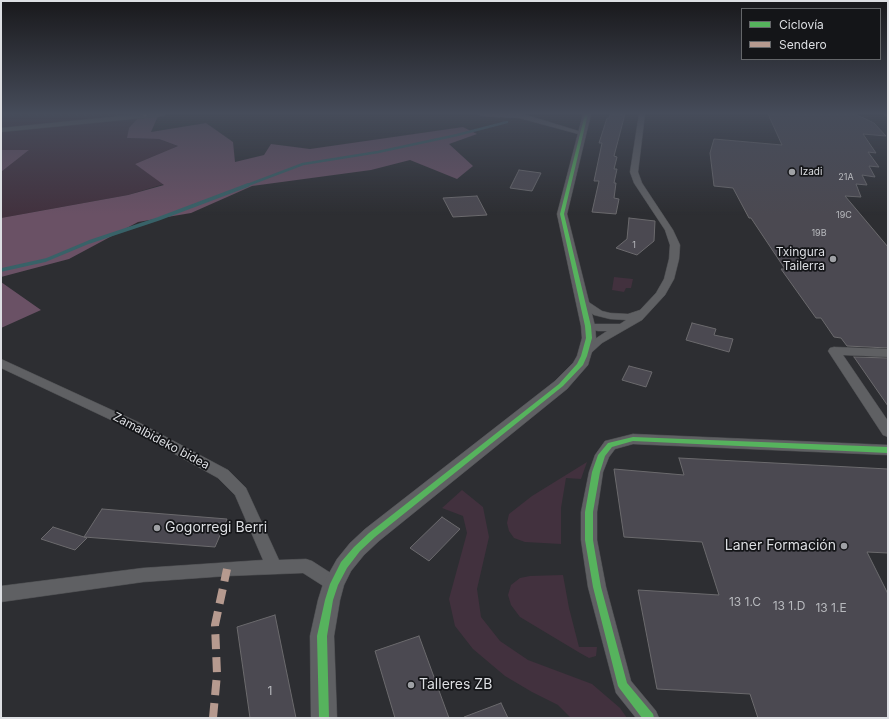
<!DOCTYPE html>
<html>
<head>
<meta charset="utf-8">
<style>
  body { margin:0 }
  #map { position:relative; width:889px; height:719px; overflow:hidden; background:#2d2e32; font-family:Inter,sans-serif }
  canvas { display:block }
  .frame { position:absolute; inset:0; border:2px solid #dddfe3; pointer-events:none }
  .legend { position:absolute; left:741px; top:8px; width:140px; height:52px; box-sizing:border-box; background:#141518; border:1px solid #646669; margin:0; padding:5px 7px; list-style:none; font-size:12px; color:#dddfe3 }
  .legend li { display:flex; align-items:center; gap:8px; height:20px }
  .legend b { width:20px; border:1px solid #646669 }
</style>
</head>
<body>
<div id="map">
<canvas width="889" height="719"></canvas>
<div class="frame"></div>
<ul class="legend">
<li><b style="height:5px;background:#56b35d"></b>Ciclovía</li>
<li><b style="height:5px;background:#b69a8f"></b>Sendero</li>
</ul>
</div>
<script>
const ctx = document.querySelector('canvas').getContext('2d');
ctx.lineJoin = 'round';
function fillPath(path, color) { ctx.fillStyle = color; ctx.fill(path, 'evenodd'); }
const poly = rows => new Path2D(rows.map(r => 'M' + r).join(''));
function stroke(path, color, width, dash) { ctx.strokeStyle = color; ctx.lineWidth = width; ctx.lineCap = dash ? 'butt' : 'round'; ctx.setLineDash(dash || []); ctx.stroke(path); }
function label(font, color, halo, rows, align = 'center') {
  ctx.font = font + ' Inter,sans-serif'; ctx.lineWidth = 3.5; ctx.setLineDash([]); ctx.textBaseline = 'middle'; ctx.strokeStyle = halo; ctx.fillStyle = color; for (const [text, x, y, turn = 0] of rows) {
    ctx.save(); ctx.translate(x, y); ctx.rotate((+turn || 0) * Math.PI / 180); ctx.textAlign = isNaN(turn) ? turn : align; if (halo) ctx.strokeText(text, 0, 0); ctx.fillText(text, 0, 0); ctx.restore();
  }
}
const green = poly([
  [1,114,149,114,128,138,159,139,178,146,135,164,164,184,128,195,1,218,1,172,29,150,1,150],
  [614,277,633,279,631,288,626,288,624,292,612,290],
  [587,462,581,479,566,478,561,508,561,544,525,542,514,538,509,531,507,523,509,514,532,496],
  [462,490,483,507,489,537,477,589,481,617,500,641,528,660,592,684,620,708,627,718,571,718,558,705,532,692,505,676,473,649,455,626,449,599,467,533,463,516,442,508],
  [563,575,569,608,579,647,597,647,596,656,589,658,580,653,520,617,511,605,508,595,511,585,520,578,530,576]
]);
const forest = poly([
  [158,116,151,132,206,123,233,142,235,162,264,155,271,144,310,149,463,127,477,134,449,144,473,166,457,179,410,160,371,170,252,186,191,213,138,222,69,259,1,277,1,218,128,195,164,185,135,164,178,146,159,139,127,138,129,128,139,117],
  [1,150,29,150,1,172],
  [1,282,41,310,1,328]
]);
const streamFar1 = poly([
  [245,186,303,164,378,152,457,135,507,122]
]);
const stream = poly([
  [1,270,46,260,89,242,158,219,248,185]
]);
const building = poly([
  [610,114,625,114,614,156,617,157,614,169,617,169,614,183,616,183,614,198,619,199,616,214,592,212,599,181,594,181,602,143,599,143,607,118,609,118,610,114],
  [768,114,855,114,874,123,886,136,863,134,876,153,868,152,879,167,869,166,875,177,862,175,867,185,856,184,861,197,845,196,888,247,888,348,847,346,841,338,834,337,821,318,816,318,781,269,785,269,751,218,749,218,733,188,714,186,710,153,714,139,782,145,768,114],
  [519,170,541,173,532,191,510,188,519,170],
  [477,196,487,215,453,217,443,198,477,196],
  [629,218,655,221,654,241,637,255,616,248,627,239,629,218],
  [692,323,716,329,714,335,733,339,729,352,686,340,692,323],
  [854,357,888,358,888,406,854,357],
  [629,366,652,372,646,387,622,380,629,366],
  [679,458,888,469,888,553,867,552,888,594,888,718,758,718,750,694,657,689,638,590,719,595,702,542,624,537,614,469,684,475,679,458],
  [102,509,227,519,215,547,84,537,102,509],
  [442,517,460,529,429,561,410,548,442,517],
  [53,527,87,538,75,550,41,539,53,527],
  [275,615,296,718,250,718,237,627,275,615],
  [419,636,449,718,395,718,375,651,419,636],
  [501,703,508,718,464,718,464,717,501,703]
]);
const minor = poly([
  [141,114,166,114,163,116,1,132,1,128,141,114],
  [478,114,523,114,585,133,582,135,519,118,481,116,478,114],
  [639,114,645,114,638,172,642,183,673,230,680,245,679,259,674,279,665,295,642,320,602,343,591,353,587,354,583,353,581,350,583,347,607,331,598,331,584,328,582,326,584,324,620,324,626,320,610,319,594,315,579,305,578,303,579,301,587,301,602,311,610,313,628,314,640,310,656,293,664,279,669,259,670,245,665,230,634,183,630,172,639,114],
  [883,114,888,114,888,117,884,115,883,114],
  [834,347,888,349,888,357,843,355,888,421,888,437,883,435,828,351,830,348,834,347],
  [1,359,138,422,228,470,246,488,279,560,306,559,312,561,340,579,343,584,340,589,334,592,328,589,303,573,227,576,143,582,1,602,1,586,143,568,263,560,235,495,218,478,128,428,1,368,1,359],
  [633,434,888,445,888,455,633,444,615,449,609,457,603,472,597,512,597,540,606,587,631,681,656,711,659,718,636,718,616,693,588,587,581,540,581,512,589,472,595,455,605,441,633,434]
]);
const tertiary = poly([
  [583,114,591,114,567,214,595,326,596,338,588,365,567,389,379,541,364,555,351,571,344,585,340,600,334,636,337,718,311,718,310,636,318,600,323,584,337,559,350,543,365,529,555,381,573,363,577,356,582,338,581,326,557,214,583,114]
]);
const quietFar1 = poly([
  [144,114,146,116]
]);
const quiet = poly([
  [213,718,217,674,215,625,227,569]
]);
const cycleway = poly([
  [585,114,588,114,564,214,591,326,592,338,587,356,583,365,563,386,375,537,360,551,347,568,338,585,333,600,327,636,329,718,319,718,317,636,325,600,330,584,341,562,354,547,369,533,559,384,577,364,581,356,586,338,585,326,560,214,585,114],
  [633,437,888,447,888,453,633,441,612,447,605,456,600,472,593,512,593,540,601,587,627,683,653,714,654,718,642,718,620,689,618,686,593,587,585,540,585,512,592,472,598,455,608,443,633,437]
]);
const markers = [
  [792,172,4,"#9fa1a5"],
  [833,259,4,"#9fa1a5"],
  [157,528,4,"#9fa1a5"],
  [844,546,4,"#9fa1a5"],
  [411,685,4,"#9fa1a5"]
];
const farNumbernames = [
  ["21A",846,177],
  ["19C",844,215],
  ["19B",819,233],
  ["1",634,245]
];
const farPoinames = [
  ["Izadi",800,172]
];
const poiNames = [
  ["Txingura",825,252],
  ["Tailerra",825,266]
];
const streetNames = [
  ["Zamalbideko bidea",161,441,28]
];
const nearNumbernames = [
  ["13 1.C",745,602],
  ["13 1.D",789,606],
  ["13 1.E",831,608],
  ["1",270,691]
];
const nearPoinames = [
  ["Gogorregi Berri",165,528],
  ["Laner Formación",836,546,"right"],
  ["Talleres ZB",419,685]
];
fillPath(green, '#42313e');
fillPath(forest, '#6a5165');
stroke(streamFar1, '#386268', 2.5);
stroke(stream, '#386268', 3.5);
fillPath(building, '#4b4951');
stroke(building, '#6b6a6d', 1);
stroke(minor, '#4a4b4e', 1);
stroke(tertiary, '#4a4b4e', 1);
fillPath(minor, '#5f6063');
fillPath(tertiary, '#5f6063');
stroke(quietFar1, '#b69a8f', 3, [6, 3]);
stroke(quiet, '#b69a8f', 8, [15, 8]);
fillPath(cycleway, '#56b35d');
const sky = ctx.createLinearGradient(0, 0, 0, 215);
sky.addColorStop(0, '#19191c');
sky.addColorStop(0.53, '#464c5a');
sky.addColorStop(1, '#464c5a00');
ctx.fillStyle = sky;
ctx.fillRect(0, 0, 889, 215);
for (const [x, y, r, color] of markers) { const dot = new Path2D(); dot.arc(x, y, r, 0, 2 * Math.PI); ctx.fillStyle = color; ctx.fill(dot); stroke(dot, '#141518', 1.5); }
label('9px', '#b8babe', null, farNumbernames);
label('10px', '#dddfe3', '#141518', farPoinames, 'left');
label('12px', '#dddfe3', '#141518', poiNames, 'right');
label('12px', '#dddfe3', '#141518', streetNames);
label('12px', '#b8babe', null, nearNumbernames);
label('14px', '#dddfe3', '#141518', nearPoinames, 'left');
</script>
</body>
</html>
